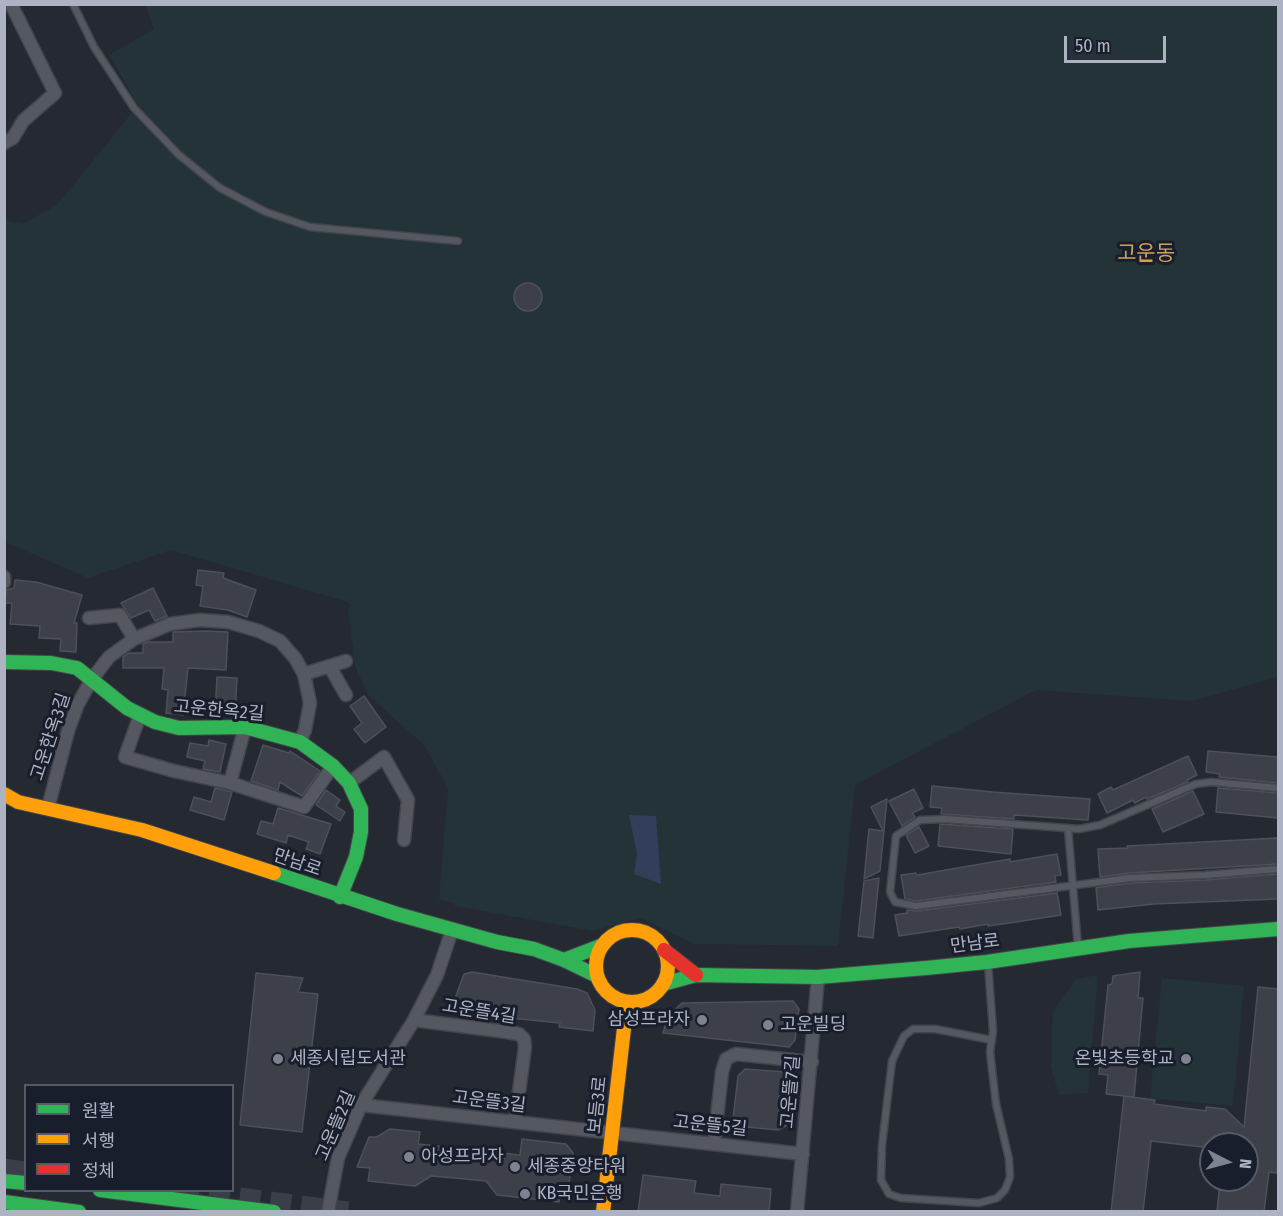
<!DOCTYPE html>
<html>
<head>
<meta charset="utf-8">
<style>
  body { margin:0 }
  #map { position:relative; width:1283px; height:1216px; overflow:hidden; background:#252932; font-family:"Fira Sans Condensed","Noto Sans KR",sans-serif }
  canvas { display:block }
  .frame { position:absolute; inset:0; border:6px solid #aeb3c4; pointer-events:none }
  .legend { position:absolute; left:24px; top:1084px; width:210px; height:108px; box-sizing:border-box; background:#191e2c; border:2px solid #555a69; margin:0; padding:8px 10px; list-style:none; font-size:18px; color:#aeb3c4 }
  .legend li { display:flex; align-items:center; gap:12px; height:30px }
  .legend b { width:30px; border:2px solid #555a69 }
  .north { position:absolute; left:1199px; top:1132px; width:60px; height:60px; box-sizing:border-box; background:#191e2c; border:2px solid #555a69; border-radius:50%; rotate:96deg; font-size:16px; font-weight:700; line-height:24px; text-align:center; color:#aeb3c4 }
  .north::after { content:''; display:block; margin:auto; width:21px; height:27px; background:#7e8391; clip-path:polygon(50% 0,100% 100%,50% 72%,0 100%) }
  .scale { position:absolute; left:1064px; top:36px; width:102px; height:27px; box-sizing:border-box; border:3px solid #aeb3c4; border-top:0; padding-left:8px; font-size:18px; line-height:21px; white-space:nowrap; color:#aeb3c4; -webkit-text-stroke:4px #191e2c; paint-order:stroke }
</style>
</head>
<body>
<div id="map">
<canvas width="1283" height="1216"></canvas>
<div class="frame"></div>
<ul class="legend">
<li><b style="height:8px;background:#30b455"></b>원활</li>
<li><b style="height:8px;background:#ff9f0a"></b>서행</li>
<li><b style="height:8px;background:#e5322d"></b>정체</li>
</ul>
<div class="north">N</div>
<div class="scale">50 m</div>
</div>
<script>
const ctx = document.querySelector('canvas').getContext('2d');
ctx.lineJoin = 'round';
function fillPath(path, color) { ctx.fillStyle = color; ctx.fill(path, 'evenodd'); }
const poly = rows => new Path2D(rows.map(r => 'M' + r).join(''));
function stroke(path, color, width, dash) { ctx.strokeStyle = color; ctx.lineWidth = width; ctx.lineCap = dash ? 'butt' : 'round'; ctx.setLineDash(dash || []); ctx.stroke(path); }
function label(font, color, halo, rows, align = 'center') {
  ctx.font = font + ' "Fira Sans Condensed","Noto Sans KR",sans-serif'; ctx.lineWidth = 6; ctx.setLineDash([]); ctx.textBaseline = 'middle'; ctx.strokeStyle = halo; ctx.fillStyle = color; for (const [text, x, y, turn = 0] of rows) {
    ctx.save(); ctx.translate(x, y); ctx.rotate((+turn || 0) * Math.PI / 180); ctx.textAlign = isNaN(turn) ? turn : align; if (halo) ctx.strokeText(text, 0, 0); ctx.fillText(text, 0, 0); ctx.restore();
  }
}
const green = poly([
  [145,5,1278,5,1278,677,1191,701,1036,690,855,785,838,946,694,944,640,918,593,931,455,906,455,903,439,900,448,788,424,745,368,695,355,666,348,608,351,607,348,602,171,550,88,578,5,542,5,220,22,224,57,205,138,105,109,55,154,29],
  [1098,975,1088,1093,1059,1095,1051,1067,1053,1011,1076,979],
  [1162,978,1244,986,1233,1106,1150,1098]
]);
const water = poly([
  [629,815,656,816,661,884,634,874,637,853]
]);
const building = poly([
  '514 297a14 14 0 1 1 28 0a14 14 0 1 1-28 0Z',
  [198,570,224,573,223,578,256,590,247,617,228,610,200,606,203,586,196,585,198,570],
  [15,580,36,582,82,595,74,623,77,623,76,652,60,651,61,639,39,638,40,626,10,624,12,603,5,603,6,590,14,588,15,580],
  [153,588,167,616,155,621,149,610,131,618,121,603,153,588],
  [204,631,228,632,226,670,188,668,183,715,166,713,168,690,162,689,164,668,123,668,123,657,129,653,143,653,143,644,148,642,173,642,173,632,204,631],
  [217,677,237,678,235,715,215,714,217,677],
  [364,696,386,727,365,743,354,729,362,723,350,706,364,696],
  [209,740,226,744,220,772,203,769,205,761,187,757,190,743,208,746,209,740],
  [263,745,289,753,290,751,320,771,302,796,280,782,278,790,251,781,263,745],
  [1208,751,1278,757,1278,783,1219,777,1220,774,1206,772,1208,751],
  [1188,756,1197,775,1187,780,1188,782,1147,799,1146,797,1135,803,1133,800,1107,813,1098,794,1111,787,1113,790,1188,756],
  [932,786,993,792,1090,799,1088,820,1014,815,1014,819,941,814,942,808,930,807,932,786],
  [215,788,232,792,224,820,190,810,194,797,211,802,215,788],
  [1218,788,1278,793,1278,818,1216,812,1218,788],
  [914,789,923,808,912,813,915,817,902,826,889,801,914,789],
  [326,790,340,800,336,806,345,812,340,821,316,805,326,790],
  [1193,791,1204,814,1163,832,1152,809,1193,791],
  [887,799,880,871,864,879,869,829,883,831,871,807,887,799],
  [278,808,331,824,320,854,306,849,309,842,288,835,286,843,257,834,261,821,273,824,278,808],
  [940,824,1013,829,1011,854,938,846,940,824],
  [919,827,929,846,915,853,906,835,919,827],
  [1278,838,1278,864,1130,873,1100,877,1098,849,1128,848,1127,846,1278,838],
  [1057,854,1061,875,1055,876,1056,882,916,901,905,899,901,875,916,873,917,875,1010,859,1010,862,1057,854],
  [1278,874,1278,899,1154,904,1098,910,1096,888,1101,887,1130,883,1205,880,1278,874],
  [879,878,873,938,858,936,864,881,879,878],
  [1057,893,1061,915,1016,922,988,926,988,924,960,929,959,927,899,936,895,915,907,913,907,910,917,911,1057,893],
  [472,972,577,989,587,993,595,1010,593,1031,559,1027,560,1023,450,1012,464,974,472,972],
  [1140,972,1138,998,1143,998,1134,1097,1106,1094,1108,1075,1099,1074,1108,985,1112,984,1113,976,1140,972],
  [256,973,303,978,298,992,318,994,302,1132,240,1125,256,973],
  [1258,987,1278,989,1278,1159,1277,1173,1269,1172,1264,1212,1217,1212,1220,1180,1247,1180,1247,1144,1211,1144,1211,1148,1151,1141,1143,1212,1111,1212,1124,1096,1155,1100,1154,1104,1206,1111,1206,1107,1225,1109,1244,1127,1258,987],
  [793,1001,799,1009,795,1040,789,1047,663,1033,668,1016,682,1003,793,1001],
  [745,1069,785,1072,791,1078,786,1126,778,1130,736,1126,733,1119,738,1076,745,1069],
  [390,1129,420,1132,418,1144,520,1155,522,1139,566,1144,573,1153,568,1192,560,1191,559,1202,497,1195,486,1181,455,1178,431,1176,415,1186,368,1181,370,1168,357,1167,369,1137,377,1137,390,1129],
  [643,1175,696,1181,694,1193,720,1196,721,1184,771,1189,769,1212,638,1212,643,1175]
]);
const highwayTunnel = poly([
  [4,1169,26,1172],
  [178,1190,348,1212],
  [4,1211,7,1212]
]);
const lane = poly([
  [73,4,94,47,134,108,179,155,220,188,266,212,310,227,458,241],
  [1278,788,1211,782,1196,784,1100,825,1079,829,945,819,920,820,896,836,890,892,895,902,916,906,1130,878,1205,875,1278,869],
  [1068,828,1078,947],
  [988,963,993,1031,990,1052,996,1104,1009,1159,1010,1177,1005,1190,997,1198,979,1203,901,1198,889,1194,881,1180,882,1145,892,1061,904,1036,913,1029,935,1029,992,1040]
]);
const street = poly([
  [4,143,13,138,23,121,55,93,11,4],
  [4,577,4,582],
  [89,618,120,615,134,639],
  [330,667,346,695],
  [304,674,346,661],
  [140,715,125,757,174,771,230,783,304,807,333,766],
  [230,783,245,727],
  [349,783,384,757,408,800,404,840],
  [48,808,68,731,78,704,92,679,109,657,134,639,170,624,200,620,228,622,259,631,280,641,295,658,304,674,310,703,305,730,300,742],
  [414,1020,507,1032,519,1034,524,1039,525,1047,515,1122],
  [361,1105,803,1154],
  [714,1144,722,1072,726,1059,736,1054,812,1062],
  [328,1212,338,1158,361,1105,414,1020,437,975,452,930],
  [797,1212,818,977]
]);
const fast = poly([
  [4,662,51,663,77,668,127,708,155,722,179,728,245,727,300,742,333,766,349,783,361,809,361,832,356,857,340,897],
  [274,873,397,914,497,942,534,949,564,960,597,976],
  [564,960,603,945],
  [663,984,696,975,818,977,926,968,987,962,1129,941,1278,929],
  [4,1181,26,1183],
  [100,1190,274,1212],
  [4,1202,79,1212]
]);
const slow = poly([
  [4,794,18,802,142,830,274,873],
  '596 966a36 36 0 1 1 72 0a36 36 0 1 1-72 0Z',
  [603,1212,627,1002]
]);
const jam = poly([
  [664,950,696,975]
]);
const markers = [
  [702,1020,6,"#7e8391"],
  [768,1025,6,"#7e8391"],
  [278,1059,6,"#7e8391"],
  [1186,1059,6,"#7e8391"],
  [409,1157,6,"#7e8391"],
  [515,1167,6,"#7e8391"],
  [525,1194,6,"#7e8391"]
];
const streetNames = [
  ["고운한옥2길",219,711,5],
  ["고운한옥3길",51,737,-72],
  ["만남로",297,863,19],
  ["만남로",975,944,-7],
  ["고운뜰4길",479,1012,9],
  ["고운뜰7길",791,1092,-85],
  ["고운뜰3길",489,1102,7],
  ["보듬3로",598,1105,-84],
  ["고운뜰2길",336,1126,-67],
  ["고운뜰5길",710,1126,6]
];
const poiNames = [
  ["삼성프라자",690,1020,"right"],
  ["고운빌딩",780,1025],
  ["세종시립도서관",290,1059],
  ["온빛초등학교",1174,1059,"right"],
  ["아성프라자",421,1157],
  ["세종중앙타워",527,1167],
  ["KB국민은행",537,1194]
];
const quarterNames = [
  ["고운동",1146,254]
];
fillPath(green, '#233338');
fillPath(water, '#333e5a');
fillPath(building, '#3d4048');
stroke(building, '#4d505a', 1.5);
stroke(highwayTunnel, '#3a3e48', 21, [21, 10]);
stroke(lane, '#42454c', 9);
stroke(street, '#42454c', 15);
stroke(fast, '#42454c', 16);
stroke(slow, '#42454c', 16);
stroke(jam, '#42454c', 16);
stroke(lane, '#555860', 6);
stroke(street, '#555860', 12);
stroke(fast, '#30b455', 14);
stroke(slow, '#ff9f0a', 14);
stroke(jam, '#e5322d', 14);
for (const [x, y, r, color] of markers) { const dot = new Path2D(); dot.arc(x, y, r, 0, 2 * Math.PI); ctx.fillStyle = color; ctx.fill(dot); stroke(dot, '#191e2c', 2); }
label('18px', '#aeb3c4', '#191e2c', streetNames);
label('18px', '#aeb3c4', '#191e2c', poiNames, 'left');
label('21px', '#d19f5c', '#191e2c', quarterNames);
</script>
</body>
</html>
